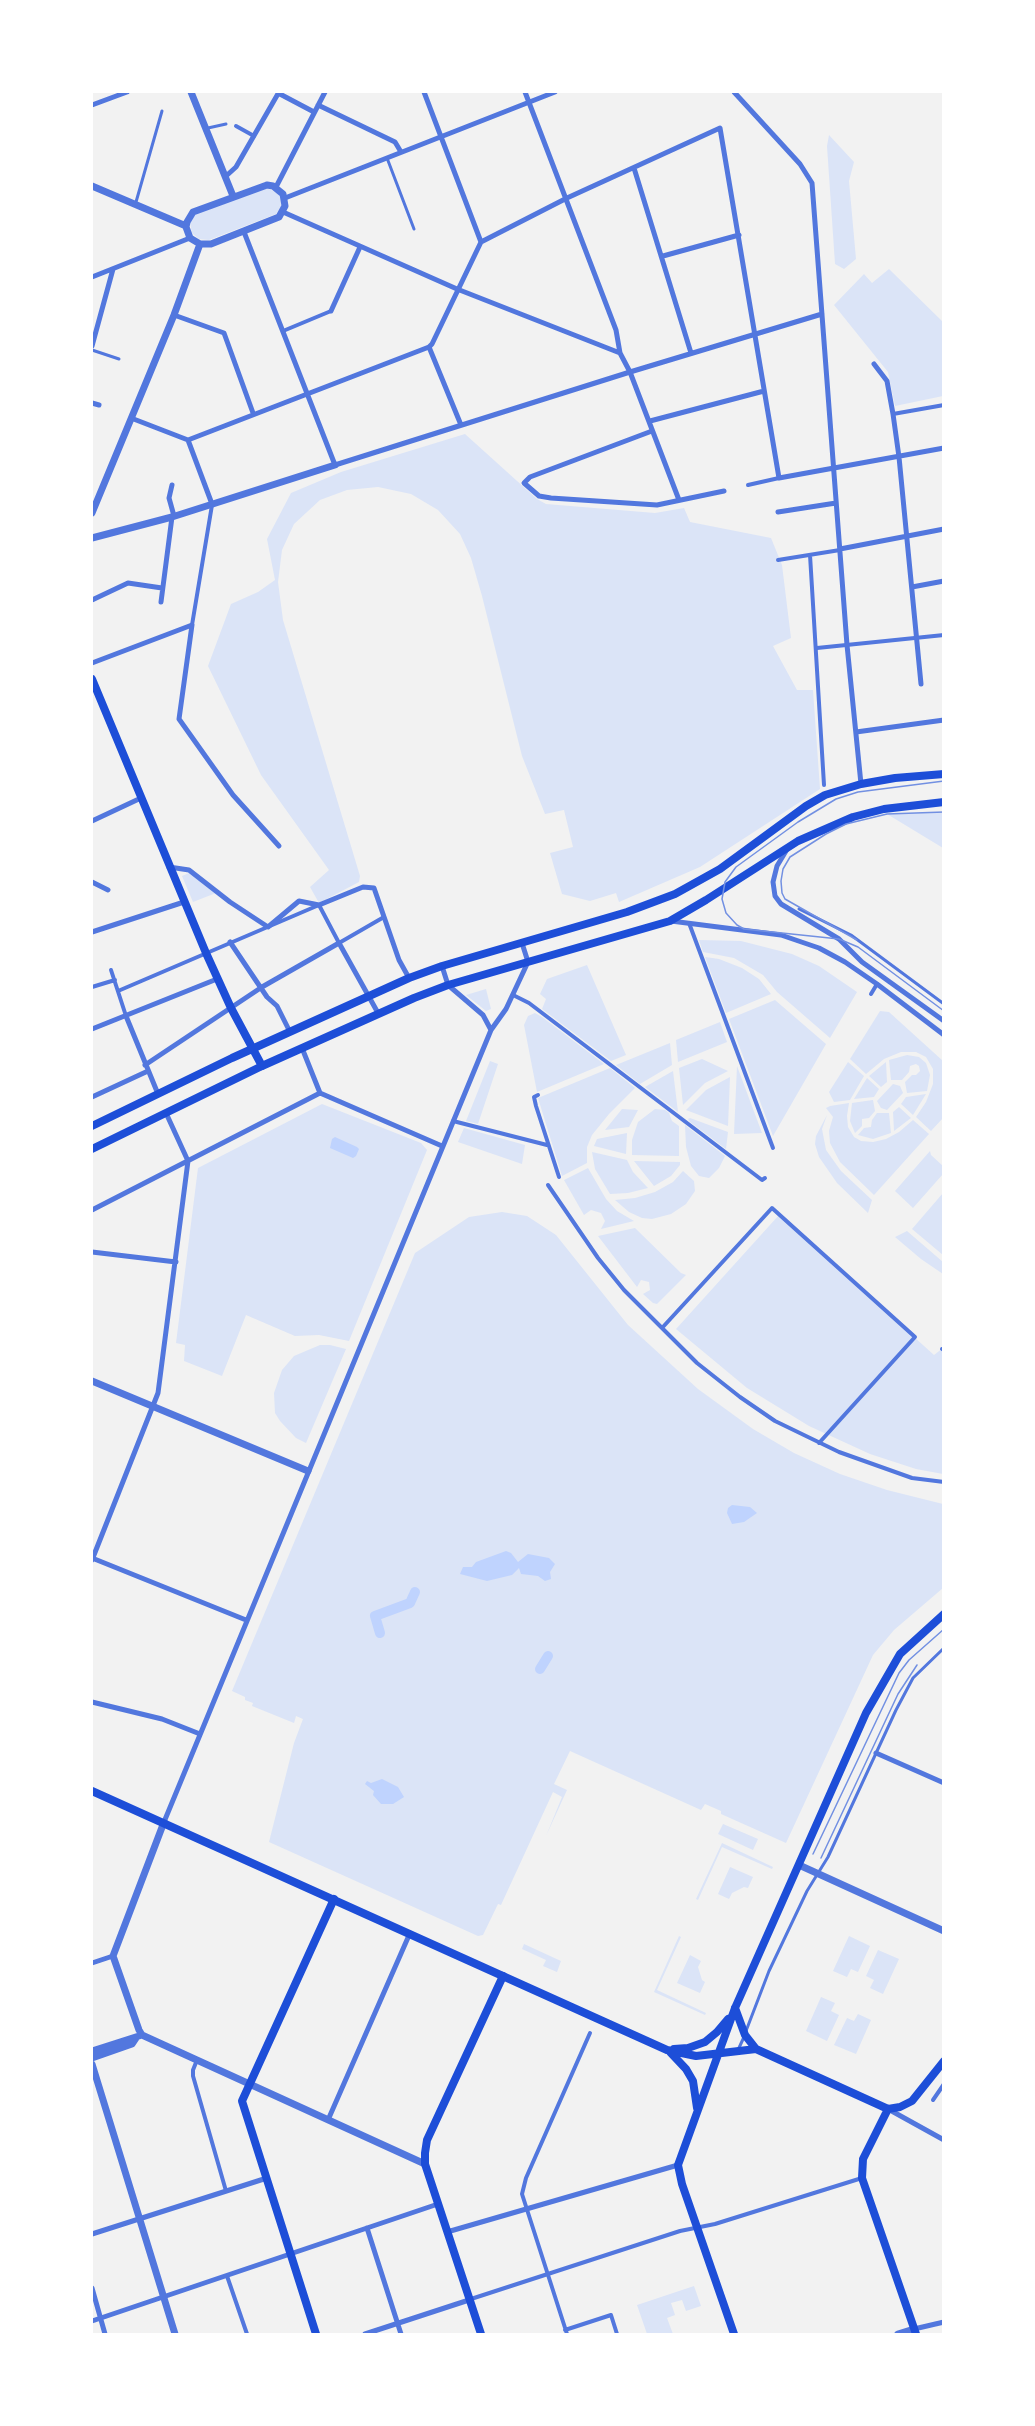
<!DOCTYPE html>
<html>
<head>
<meta charset="utf-8">
<style>
  body { margin:0 }
  #map { position:relative; width:1035px; height:2426px; overflow:hidden; background:#f2f2f2; font-family:Roboto,sans-serif }
  canvas { display:block }
  .frame { position:absolute; inset:0; border:93px solid #fff; pointer-events:none }
</style>
</head>
<body>
<div id="map">
<canvas width="1035" height="2426"></canvas>
<div class="frame"></div>
</div>
<script>
const ctx = document.querySelector('canvas').getContext('2d');
ctx.lineJoin = 'round';
function fillPath(path, color) { ctx.fillStyle = color; ctx.fill(path, 'evenodd'); }
const poly = rows => new Path2D(rows.map(r => 'M' + r).join(''));
function stroke(path, color, width, dash) { ctx.strokeStyle = color; ctx.lineWidth = width; ctx.lineCap = dash ? 'butt' : 'round'; ctx.setLineDash(dash || []); ctx.stroke(path); }
const green = poly([
  [829,135,854,162,849,181,856,259,844,269,835,264,827,146],
  [267,188,279,194,281,198,281,207,276,214,209,240,199,239,192,233,190,223,195,214],
  [889,269,943,322,943,396,895,406,888,372,834,305,864,274,872,283],
  [465,434,537,499,546,504,655,513,684,508,690,522,771,538,782,565,791,638,773,646,797,690,813,690,820,789,700,867,619,902,616,893,590,901,562,894,550,853,573,847,564,810,545,814,522,756,482,596,471,558,460,534,438,510,411,494,378,487,347,490,320,500,294,524,282,550,278,582,283,620,360,876,359,882,319,903,310,887,329,870,261,775,208,666,231,604,258,592,275,580,267,539,291,493,341,472],
  [943,812,943,848,887,814,940,812],
  [189,873,216,893,193,902,182,876],
  [699,940,741,941,792,954,819,966,857,992,830,1038,777,992,763,975,734,958,703,952],
  [705,957,719,959,742,968,759,979,771,994,726,1013],
  [587,965,626,1055,611,1061,542,1009,546,999,540,994,547,979],
  [486,989,491,1009,486,1011,466,995],
  [775,1000,826,1044,773,1136,729,1019],
  [880,1011,889,1012,943,1061,943,1118,931,1131,916,1117,926,1102,933,1084,933,1069,926,1057,916,1052,901,1052,884,1059,866,1074,850,1059],
  [535,1013,542,1017,604,1064,537,1092,524,1025,528,1016],
  [720,1022,727,1042,678,1062,676,1040],
  [670,1043,672,1065,640,1084,616,1065],
  [907,1055,919,1057,926,1063,930,1075,927,1091,907,1093,905,1082,912,1075,916,1075,920,1071,919,1066,916,1064,910,1066,909,1072,902,1080,891,1080,889,1060],
  [702,1059,728,1071,705,1083,683,1105,679,1068],
  [490,1061,498,1064,478,1124,466,1121],
  [848,1062,864,1076,850,1100,834,1102,829,1092],
  [886,1062,887,1082,881,1087,869,1076],
  [737,1066,762,1133,734,1134],
  [610,1068,635,1088,609,1114,592,1135,587,1147,587,1163,562,1176,538,1098],
  [673,1071,678,1112,645,1087],
  [730,1077,728,1126,686,1110,706,1090],
  [867,1078,879,1089,874,1097,854,1099],
  [893,1084,900,1086,903,1093,887,1110,881,1108,877,1101],
  [926,1094,913,1115,901,1104,906,1097],
  [873,1100,875,1111,869,1118,862,1119,862,1126,855,1133,850,1121,852,1103],
  [849,1103,847,1116,848,1127,854,1137,861,1141,873,1142,886,1139,899,1132,913,1120,929,1134,874,1195,840,1162,830,1143,829,1131,833,1117,826,1108,830,1106],
  [322,1104,421,1143,427,1150,349,1341,319,1335,295,1336,246,1315,222,1376,184,1361,185,1345,176,1343,198,1168],
  [899,1107,911,1118,894,1131,893,1112],
  [622,1109,638,1110,629,1127,605,1130],
  [655,1109,665,1110,669,1113,672,1121,679,1126,679,1156,632,1155,632,1140,638,1122],
  [877,1113,889,1113,891,1133,873,1139,858,1135,864,1128,871,1127,872,1120],
  [827,1115,822,1129,826,1150,841,1171,872,1200,868,1213,837,1183,819,1157,815,1144,816,1136],
  [690,1118,728,1132,726,1149,690,1122,688,1119],
  [685,1125,725,1156,719,1168,709,1178,699,1176,691,1166,686,1147],
  [464,1128,525,1145,522,1164,458,1142],
  [627,1133,626,1154,594,1146,597,1139],
  [930,1151,931,1155,943,1166,943,1174,913,1208,895,1191],
  [592,1152,627,1160,633,1172,648,1188,628,1193,610,1194,595,1169],
  [634,1161,680,1162,680,1165,671,1176,654,1186],
  [588,1168,606,1199,617,1211,634,1221,601,1229,605,1221,601,1213,591,1210,584,1215,564,1180],
  [683,1171,694,1181,695,1191,686,1204,671,1214,652,1219,642,1218,629,1212,615,1200,635,1198,655,1192,673,1182],
  [943,1193,943,1255,912,1229],
  [502,1212,527,1216,556,1235,628,1325,698,1389,753,1429,794,1453,840,1474,887,1490,943,1504,943,1588,894,1630,873,1655,786,1843,721,1814,721,1811,705,1804,701,1810,570,1751,554,1784,567,1790,546,1836,562,1797,553,1792,501,1905,498,1904,483,1935,478,1936,269,1842,294,1743,303,1719,296,1716,294,1723,252,1706,253,1703,245,1700,245,1697,232,1691,415,1253,469,1217],
  [779,1215,934,1355,943,1348,943,1474,916,1469,870,1454,809,1426,747,1388,676,1329],
  [635,1228,681,1273,686,1275,657,1304,653,1303,643,1294,650,1290,649,1282,641,1280,637,1287,598,1236],
  [907,1231,943,1262,943,1274,921,1259,895,1237],
  [320,1345,330,1345,346,1349,306,1443,296,1438,280,1421,275,1413,274,1393,282,1370,294,1356],
  [723,1824,758,1839,753,1850,718,1834],
  [722,1843,773,1867,772,1869,722,1847,698,1900,696,1899],
  [730,1867,753,1877,748,1888,744,1887,732,1893,729,1899,718,1894],
  [679,1936,681,1937,657,1990,706,2013,705,2015,654,1992],
  [849,1936,870,1946,858,1972,851,1969,847,1977,833,1971],
  [524,1944,561,1961,557,1972,543,1966,546,1960,522,1949],
  [878,1950,899,1959,883,1994,870,1988,874,1980,866,1976],
  [690,1955,701,1961,698,1967,702,1980,705,1982,700,1993,677,1983],
  [821,1997,835,2003,831,2011,839,2015,827,2041,806,2031],
  [858,2014,871,2020,856,2054,834,2045,847,2018,854,2021],
  [694,2286,701,2306,686,2311,682,2300,671,2303,675,2315,667,2318,673,2334,647,2334,637,2305]
]);
const water = poly([
  [335,1137,357,1147,359,1149,356,1156,353,1158,330,1148,332,1139],
  [732,1505,750,1507,757,1513,744,1522,732,1524,727,1513,728,1508],
  [506,1551,511,1553,518,1562,528,1554,549,1558,555,1564,550,1572,551,1579,545,1581,538,1576,521,1574,519,1568,512,1575,487,1581,460,1574,463,1567,472,1567,476,1562],
  [382,1779,398,1787,404,1797,393,1804,381,1804,373,1795,374,1791,365,1784,367,1781,371,1783]
]);
const canal = poly([
  [380,1633,375,1616,410,1603,415,1592],
  [540,1669,548,1656]
]);
const service = poly([
  [208,128,226,124],
  [387,158,414,229],
  [136,202,162,111],
  [92,350,119,359],
  [799,909,851,935,944,1004],
  [746,2031,769,1971,807,1891,828,1857,896,1710,913,1678,944,1648],
  [738,2050,744,2037]
]);
const pedestrian = poly([
  [236,126,254,136],
  [283,331,331,311],
  [893,414,944,405],
  [748,485,779,478],
  [810,555,824,785],
  [778,560,840,550],
  [192,625,212,505],
  [817,648,944,635],
  [689,923,773,1148],
  [111,970,126,1016],
  [92,987,115,980],
  [118,991,319,905,339,943,384,917],
  [871,994,877,984],
  [513,995,529,1003,762,1180,765,1178],
  [538,1095,534,1097,536,1106,559,1177],
  [453,1121,547,1145],
  [548,1185,598,1258,624,1290,697,1363,740,1397,775,1421,839,1452,912,1478,944,1482],
  [662,1328,772,1208,915,1337,819,1443],
  [942,1349,944,1350],
  [197,2060,193,2070,193,2076,226,2191],
  [933,2100,944,2084],
  [227,2276,247,2334],
  [471,2299,680,2231,715,2224,862,2178],
  [565,2330,611,2315,617,2334],
  [567,2334,522,2194,526,2178,590,2033]
]);
const minor = poly([
  [525,92,616,330,620,353,630,372,679,500],
  [734,92,800,164,812,183,847,645,861,784],
  [278,93,314,112],
  [92,105,127,92],
  [318,105,395,142,401,152],
  [634,168,691,353],
  [225,177,236,167,279,92],
  [276,187,325,92],
  [285,198,555,92],
  [283,212,457,289,620,353],
  [244,232,335,465,630,372,822,314],
  [481,242,567,198,720,128,779,478,944,448],
  [663,256,739,235],
  [92,277,190,238],
  [331,311,360,247],
  [174,315,224,333,253,413],
  [92,346,113,269],
  [429,347,461,425],
  [874,364,887,381,893,414,899,457,921,684],
  [92,403,99,405],
  [131,418,188,440],
  [650,421,764,391],
  [652,431,530,477,524,483,539,496,551,498,657,505,724,491],
  [188,440,429,347,432,344,481,242,424,92],
  [188,440,212,504],
  [172,485,169,498,174,516],
  [778,512,836,503],
  [840,549,944,529],
  [912,587,944,581],
  [92,600,128,583,162,588],
  [161,602,172,517],
  [92,663,192,625,179,719,233,795,279,846],
  [856,732,944,720],
  [92,821,141,798],
  [786,851,777,866,773,882,775,896,781,904,839,939,862,962,944,1021],
  [169,867,189,870,230,902,268,927,299,901,319,905,363,887,374,888,399,960,409,978],
  [92,882,108,890],
  [671,921,781,935,819,948,845,962,877,984,944,1035],
  [92,932,184,902],
  [230,942,267,997,277,1006,290,1032],
  [442,966,448,985,483,1015,491,1030],
  [126,1016,158,1094],
  [92,1029,217,979],
  [302,1048,320,1093,442,1146],
  [145,1065,262,987,339,943,378,1013],
  [92,1097,148,1071],
  [92,1210,320,1093],
  [92,1252,176,1262],
  [92,1558,246,1620],
  [92,1560,158,1393,188,1161,166,1113],
  [92,1702,162,1719,200,1734],
  [876,1753,944,1783],
  [164,1822,491,1030,506,1009,528,962,522,943],
  [92,1963,113,1956],
  [888,2109,944,2140],
  [328,2120,410,1933],
  [367,2228,401,2334],
  [447,2232,678,2165],
  [92,2234,267,2178],
  [92,2288,105,2334],
  [92,2321,438,2204],
  [914,2329,944,2322],
  [365,2334,469,2300]
]);
const tertiary = poly([
  [191,92,233,196],
  [267,185,273,186,283,194,285,206,279,217,211,244,200,244,190,238,186,227,187,222,193,212,267,185],
  [92,186,186,226],
  [92,513,174,315,200,244],
  [92,538,172,517,335,465],
  [92,1381,308,1471],
  [799,1865,944,1931],
  [142,2035,425,2164],
  [142,2035,139,2030,113,1956,164,1822],
  [92,2051,142,2035],
  [92,2058,132,2044,136,2038],
  [92,2064,175,2334],
  [898,2334,914,2329]
]);
const secondary = poly([
  [92,679,206,953,231,1008,262,1066],
  [316,2334,242,2101,334,1899],
  [481,2334,425,2164,425,2153,427,2140,503,1976]
]);
const primary = poly([
  [92,1126,232,1058,409,978,442,966,627,912,675,894,720,869,806,806,825,795,861,784,895,778,944,774],
  [92,1149,262,1066,414,998,448,985,670,921,706,900,798,841,853,817,884,809,944,802],
  [92,1791,667,2050,696,2056,756,2049,888,2109],
  [735,2008,745,2035,756,2049],
  [674,2049,688,2048,705,2042,717,2032,728,2019],
  [670,2052,686,2069,693,2081,697,2108],
  [888,2109,863,2159,862,2178,916,2334],
  [888,2109,900,2107,912,2101,944,2061],
  [734,2334,682,2184,678,2165,735,2008,866,1713,900,1654,944,1614]
]);
const tram = poly([
  [944,781,858,792,836,799,798,822,736,867,725,882,722,899,726,913,737,925,744,929,839,939,858,947,944,1011],
  [857,940,785,899,782,893,781,881,783,869,790,857,826,834,846,824,887,814,944,812],
  [813,1854,899,1673,909,1660,944,1629],
  [821,1858,898,1694,917,1665]
]);
fillPath(green, '#dbe4f7');
fillPath(water, '#bfd3fe');
stroke(canal, '#bfd3fe', 10);
stroke(service, '#5277de', 3);
stroke(pedestrian, '#5277de', 4);
stroke(minor, '#5277de', 5);
stroke(tertiary, '#5277de', 7);
stroke(secondary, '#1d4ed8', 8);
stroke(primary, '#1d4ed8', 8);
stroke(tram, '#7290e2', 1.5);
</script>
</body>
</html>
